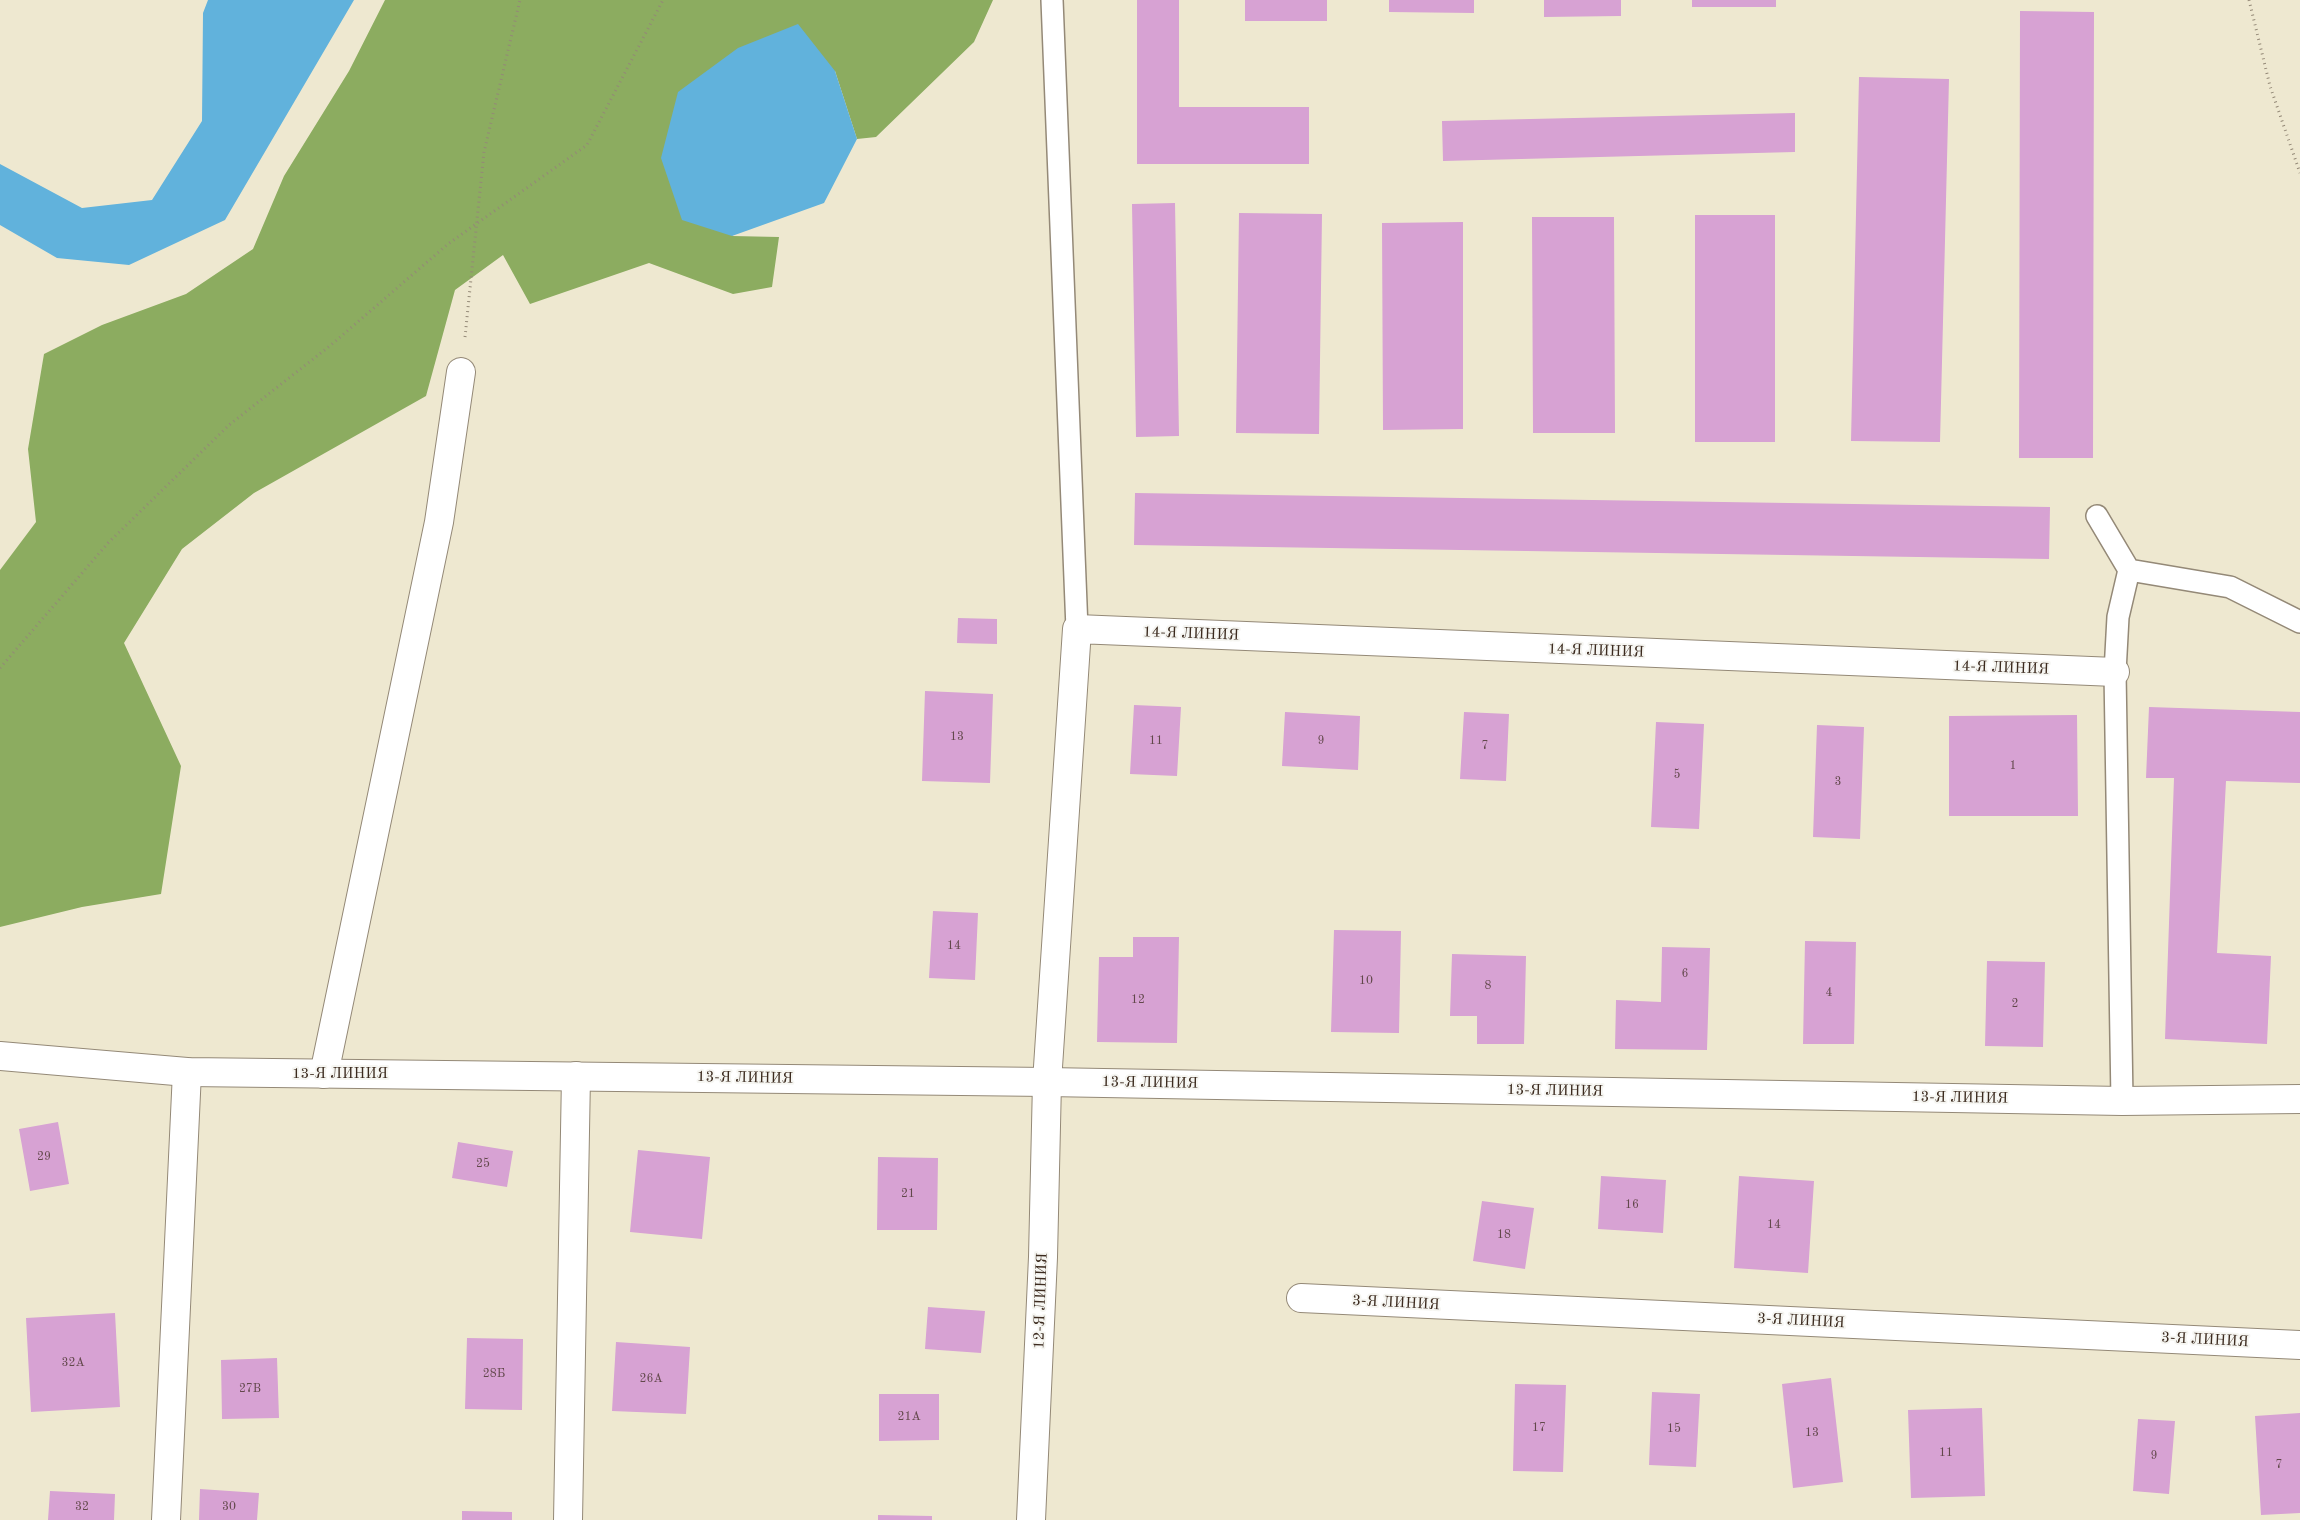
<!DOCTYPE html>
<html>
<head>
<meta charset="utf-8">
<style>
  body { margin:0 }
  canvas { display:block; background:#eee8d0 }
</style>
</head>
<body>
<canvas width="2300" height="1520"></canvas>
<script>
const ctx = document.querySelector('canvas').getContext('2d');
ctx.lineJoin = 'round';
function fillPath(path, color) { ctx.fillStyle = color; ctx.fill(path, 'evenodd'); }
const poly = rows => new Path2D(rows.map(r => 'M' + r).join(''));
function stroke(path, color, width, dash) { ctx.strokeStyle = color; ctx.lineWidth = width; ctx.lineCap = dash ? 'butt' : 'round'; ctx.setLineDash(dash || []); ctx.stroke(path); }
function label(font, color, halo, rows, align = 'center') {
  ctx.font = font + ' "Old Standard TT",serif'; ctx.lineWidth = 4; ctx.setLineDash([]); ctx.textBaseline = 'middle'; ctx.strokeStyle = halo; ctx.fillStyle = color; for (const [text, x, y, turn = 0] of rows) {
    ctx.save(); ctx.translate(x, y); ctx.rotate((+turn || 0) * Math.PI / 180); ctx.textAlign = isNaN(turn) ? turn : align; if (halo) ctx.strokeText(text, 0, 0); ctx.fillText(text, 0, 0); ctx.restore();
  }
}
const forest = poly([
  [385,0,993,0,974,42,876,137,857,139,835,71,732,236,779,237,772,287,733,294,649,263,530,304,503,255,455,290,426,396,254,493,182,549,124,643,181,766,161,894,82,907,0,927,0,570,36,522,28,449,44,354,102,325,186,294,253,249,284,176,349,71]
]);
const water = poly([
  [208,0,354,0,225,220,129,265,57,258,0,225,0,164,82,208,152,200,202,121,203,13],
  [798,24,835,71,857,139,824,203,732,236,682,220,661,158,678,92,738,48]
]);
const building = poly([
  [1137,0,1179,0,1179,107,1309,107,1309,164,1137,164],
  [1245,0,1327,0,1327,21,1245,21],
  [1389,0,1474,0,1474,13,1389,12],
  [1544,0,1621,0,1621,16,1544,17],
  [1692,0,1776,0,1776,7,1692,7],
  [2020,11,2094,12,2093,458,2019,458],
  [1859,77,1949,79,1940,442,1851,441],
  [1795,113,1795,152,1443,161,1442,121],
  [1175,203,1179,436,1136,437,1132,204],
  [1239,213,1322,214,1319,434,1236,433],
  [1695,215,1775,215,1775,442,1695,442],
  [1532,217,1614,217,1615,433,1533,433],
  [1463,222,1463,429,1383,430,1382,223],
  [1135,493,2050,507,2049,559,1134,545],
  [958,618,997,619,997,644,957,643],
  [925,691,993,694,990,783,922,781],
  [1134,705,1181,707,1177,776,1130,774],
  [2149,707,2300,712,2300,783,2226,781,2217,953,2271,956,2267,1044,2165,1039,2174,778,2146,778],
  [1285,712,1360,716,1358,770,1282,766],
  [1464,712,1509,714,1506,781,1460,779],
  [2077,715,2078,816,1949,816,1949,716],
  [1656,722,1704,724,1699,829,1651,827],
  [1817,725,1864,727,1860,839,1813,837],
  [933,911,978,913,975,980,929,978],
  [1334,930,1401,931,1399,1033,1331,1032],
  [1133,937,1179,937,1177,1043,1097,1042,1099,957,1133,957],
  [1805,941,1856,942,1854,1044,1803,1044],
  [1662,947,1710,948,1707,1050,1615,1049,1616,1000,1661,1002],
  [1452,954,1526,956,1524,1044,1477,1044,1477,1016,1450,1016],
  [1987,961,2045,962,2043,1047,1985,1046],
  [58,1122,69,1184,30,1191,19,1129],
  [458,1142,513,1151,507,1187,452,1178],
  [638,1150,710,1157,702,1239,630,1232],
  [878,1157,938,1158,937,1230,877,1230],
  [1601,1176,1666,1180,1663,1233,1598,1229],
  [1739,1176,1814,1181,1808,1273,1734,1268],
  [1482,1201,1534,1208,1525,1269,1473,1261],
  [928,1307,985,1311,981,1353,925,1349],
  [115,1313,120,1407,31,1412,26,1318],
  [467,1338,523,1339,522,1410,465,1409],
  [616,1342,690,1347,686,1414,612,1411],
  [277,1358,279,1418,222,1419,221,1360],
  [1831,1378,1843,1482,1793,1488,1782,1384],
  [1515,1384,1566,1385,1563,1472,1513,1471],
  [1652,1392,1700,1394,1696,1467,1649,1465],
  [879,1394,939,1394,939,1440,879,1441],
  [1982,1408,1985,1496,1911,1498,1908,1410],
  [2300,1413,2300,1513,2261,1515,2255,1416],
  [2138,1419,2175,1421,2169,1494,2133,1491],
  [200,1489,259,1493,257,1520,199,1520],
  [50,1491,115,1494,114,1520,48,1520],
  [462,1511,512,1512,512,1520,462,1520],
  [878,1515,932,1516,932,1520,878,1520]
]);
const path = poly([
  [2249,0,2270,86,2300,173],
  [465,337,484,152,520,0],
  [0,668,108,543,229,425,331,345,448,244,587,145,663,0]
]);
const service = poly([
  [1052,0,1077,629],
  [2097,516,2129,570,2230,587,2300,622],
  [2122,1101,2115,672,2118,617,2129,570]
]);
const minor = poly([
  [324,1074,439,522,461,372],
  [1301,1298,2300,1345],
  [166,1520,187,1072],
  [568,1520,576,1076],
  [1031,1520,1043,1257,1047,1082,1077,629,2115,672]
]);
const tertiary = poly([
  [0,1056,187,1072,1047,1082,2122,1101,2300,1099]
]);
const numberNames = [
  ["13",957,737],
  ["11",1156,741],
  ["9",1321,741],
  ["7",1485,746],
  ["1",2013,766],
  ["5",1677,775],
  ["3",1838,782],
  ["14",954,946],
  ["6",1685,974],
  ["10",1366,981],
  ["8",1488,986],
  ["4",1829,993],
  ["12",1138,1000],
  ["2",2015,1004],
  ["29",44,1157],
  ["25",483,1164],
  ["21",908,1194],
  ["16",1632,1205],
  ["14",1774,1225],
  ["18",1504,1235],
  ["32А",73,1363],
  ["28Б",494,1374],
  ["26А",651,1379],
  ["27В",250,1389],
  ["21А",909,1417],
  ["17",1539,1428],
  ["15",1674,1429],
  ["13",1812,1433],
  ["11",1946,1453],
  ["9",2154,1456],
  ["7",2279,1465],
  ["32",82,1507],
  ["30",229,1507]
];
const streetNames = [
  ["14-Я ЛИНИЯ",1191,634,2],
  ["14-Я ЛИНИЯ",1596,651,2],
  ["14-Я ЛИНИЯ",2001,668,2],
  ["13-Я ЛИНИЯ",340,1074],
  ["13-Я ЛИНИЯ",745,1078,1],
  ["13-Я ЛИНИЯ",1150,1083,1],
  ["13-Я ЛИНИЯ",1555,1091,1],
  ["13-Я ЛИНИЯ",1960,1098,1],
  ["12-Я ЛИНИЯ",1041,1301,-88],
  ["3-Я ЛИНИЯ",1396,1303,3],
  ["3-Я ЛИНИЯ",1801,1321,3],
  ["3-Я ЛИНИЯ",2205,1340,3]
];
fillPath(forest, '#8cac60');
fillPath(water, '#61b2dc');
fillPath(building, '#d7a2d3');
stroke(service, '#948977', 24);
stroke(minor, '#948977', 30);
stroke(tertiary, '#948977', 30);
stroke(path, '#948977', 3, [1, 4]);
stroke(service, '#fff', 21);
stroke(minor, '#fff', 28);
stroke(tertiary, '#fff', 28);
label('12px', '#62484b', null, numberNames);
label('15px', '#3b2a1e', '#f6f6f2', streetNames);
</script>
</body>
</html>
